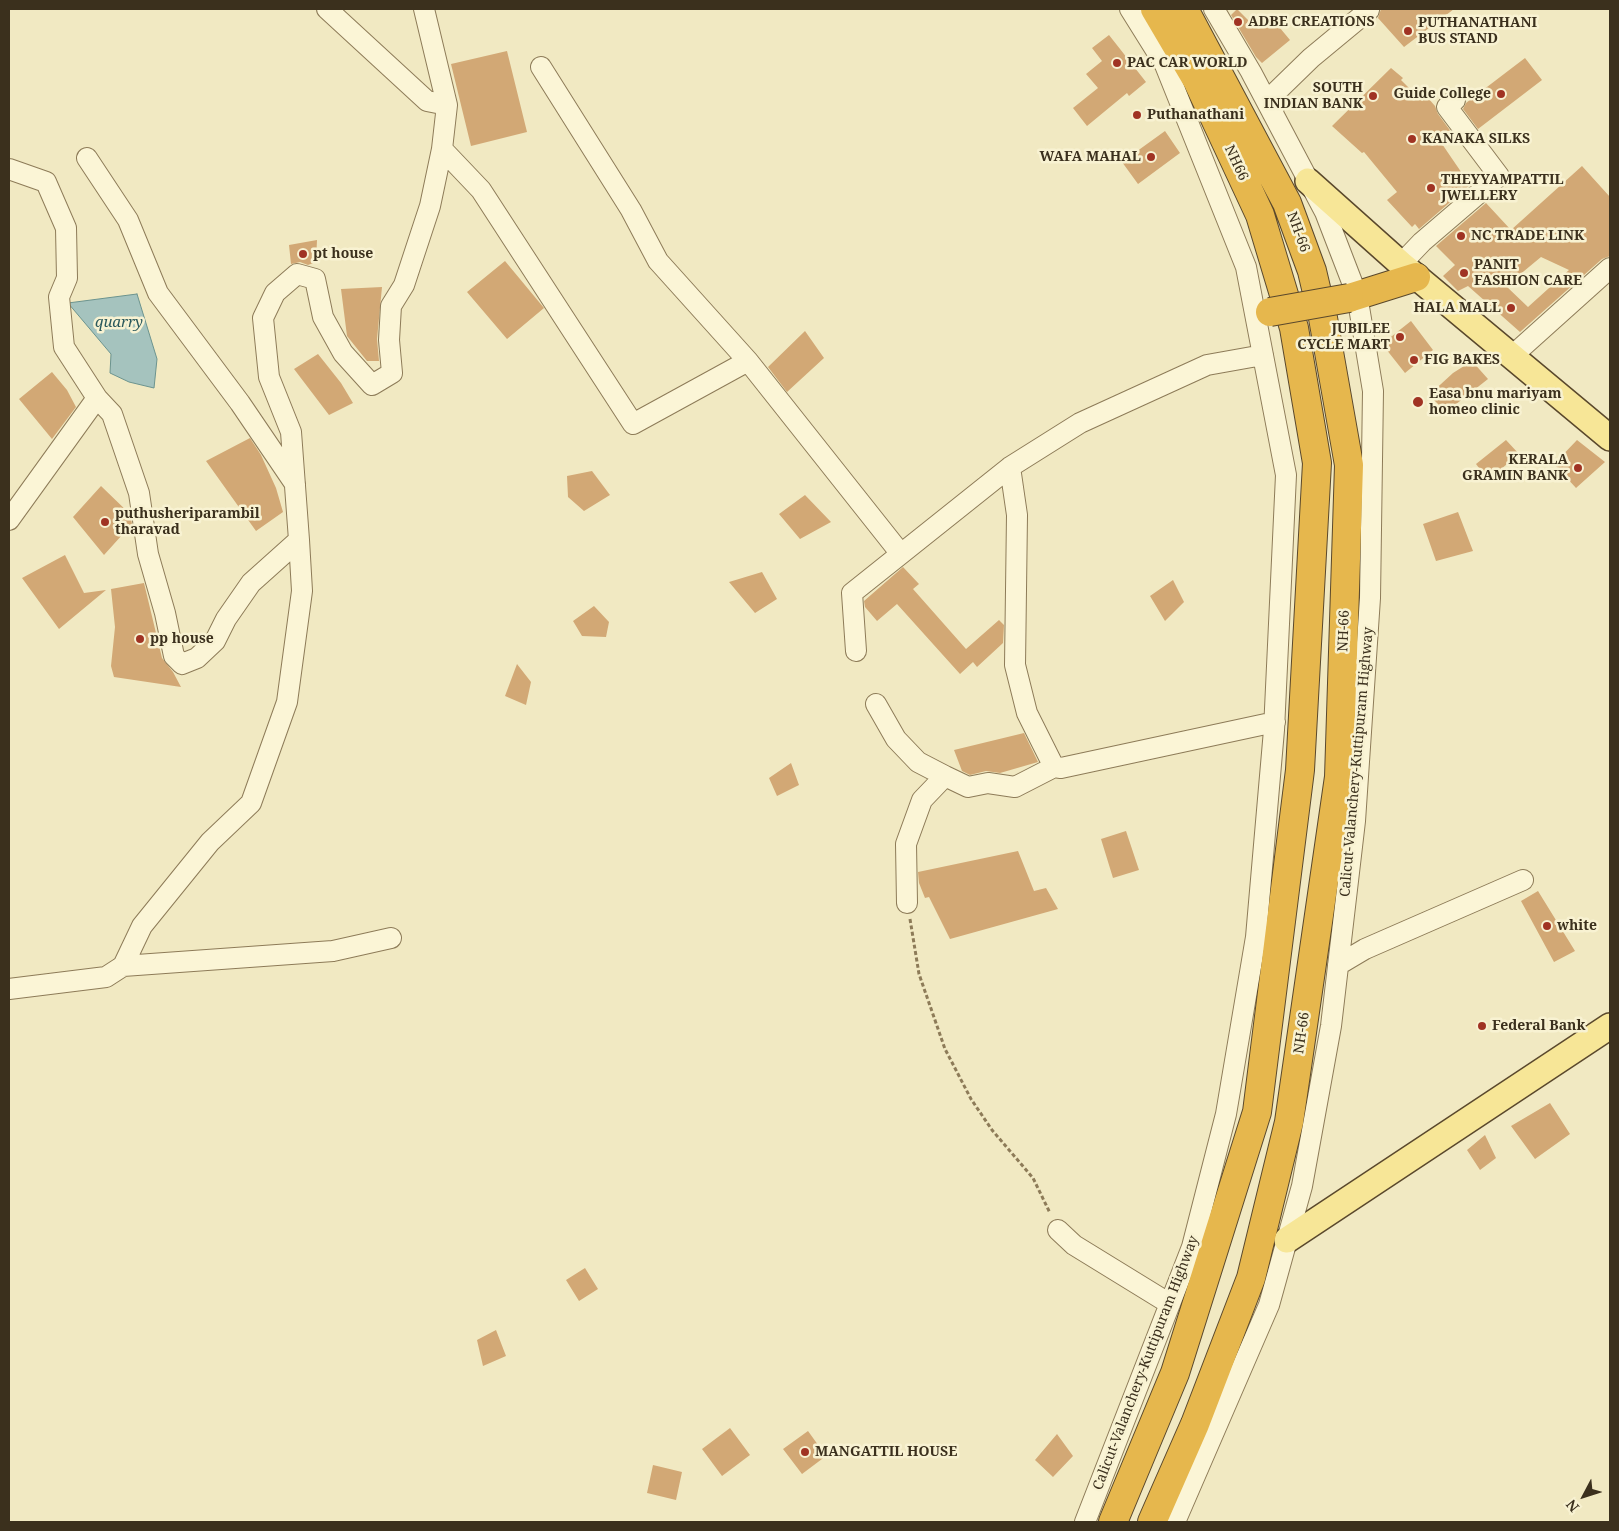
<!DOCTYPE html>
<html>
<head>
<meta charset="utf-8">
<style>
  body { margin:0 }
  #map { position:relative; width:1619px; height:1531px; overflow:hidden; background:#f1e9c2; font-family:"Noto Serif",serif }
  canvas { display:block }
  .frame { position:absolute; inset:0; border:10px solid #3b301d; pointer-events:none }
  .north { position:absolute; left:1559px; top:1471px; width:50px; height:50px; -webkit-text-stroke:4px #f8f2d2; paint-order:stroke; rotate:230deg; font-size:14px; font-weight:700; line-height:20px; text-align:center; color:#3b301d }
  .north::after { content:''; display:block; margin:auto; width:18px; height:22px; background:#3b301d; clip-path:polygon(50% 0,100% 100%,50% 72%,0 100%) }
</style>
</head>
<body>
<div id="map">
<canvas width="1619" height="1531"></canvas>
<div class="frame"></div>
<div class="north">N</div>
</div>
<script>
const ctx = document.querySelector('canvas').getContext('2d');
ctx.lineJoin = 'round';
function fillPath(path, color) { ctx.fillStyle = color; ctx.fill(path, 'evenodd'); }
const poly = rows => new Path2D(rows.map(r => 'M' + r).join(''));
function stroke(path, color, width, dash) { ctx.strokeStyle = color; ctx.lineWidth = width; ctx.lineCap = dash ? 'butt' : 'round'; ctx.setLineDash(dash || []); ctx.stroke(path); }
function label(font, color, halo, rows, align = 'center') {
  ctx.font = font + ' "Noto Serif",serif'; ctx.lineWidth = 5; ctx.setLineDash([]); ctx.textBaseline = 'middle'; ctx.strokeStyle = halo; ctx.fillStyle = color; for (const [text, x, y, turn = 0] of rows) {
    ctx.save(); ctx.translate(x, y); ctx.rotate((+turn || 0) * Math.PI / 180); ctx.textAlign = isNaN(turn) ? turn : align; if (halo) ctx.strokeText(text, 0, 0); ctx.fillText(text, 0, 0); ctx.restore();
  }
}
const water = poly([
  [137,294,157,359,154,388,129,382,110,373,111,354,68,303,137,294]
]);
const building = poly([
  [1237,9,1256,28,1270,16,1290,40,1262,63,1256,57,1231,15],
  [1381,9,1454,9,1404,47,1378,18],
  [1109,35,1146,82,1129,96,1127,93,1087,126,1073,108,1098,88,1086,74,1102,61,1092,48],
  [507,51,527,132,471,146,451,64],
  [1525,58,1542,80,1478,129,1463,109,1466,103],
  [1391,68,1403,78,1401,80,1422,101,1428,98,1435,106,1438,114,1452,133,1440,141,1470,185,1419,229,1415,224,1412,227,1387,200,1397,192,1364,152,1362,153,1332,126],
  [1165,131,1180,153,1138,184,1122,162],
  [1582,166,1610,197,1610,256,1602,259,1520,332,1468,286,1458,291,1443,276,1455,265,1436,246,1486,203,1511,230],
  [1541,257,1569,270,1528,307,1506,286],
  [317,240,316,262,308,265,300,262,291,264,289,245],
  [505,261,544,308,507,339,467,292],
  [382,287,377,339,379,361,367,361,347,336,341,289],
  [1411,321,1433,350,1405,373,1382,344],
  [805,331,824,358,787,392,768,367],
  [318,354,341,383,353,403,329,415,294,369],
  [1472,361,1488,379,1446,412,1429,395,1453,373],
  [52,372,67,390,76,407,52,439,19,399],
  [250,438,261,455,276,488,283,512,256,531,206,461],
  [1506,440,1519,454,1488,480,1476,464],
  [1577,440,1605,462,1576,488,1554,464],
  [592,471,610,495,584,511,568,497,567,476],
  [101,486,130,514,132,524,104,555,73,517],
  [805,495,831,522,800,539,779,514],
  [1458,512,1473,551,1436,561,1423,524],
  [65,555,84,593,106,590,59,629,22,578],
  [903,567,919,584,913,589,966,649,999,620,1004,625,1003,643,977,667,973,662,960,674,897,604,877,621,865,607,864,601],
  [762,572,777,599,755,613,729,582],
  [1173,580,1184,602,1165,621,1150,596],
  [144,583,162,658,173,672,181,687,114,677,111,666,115,627,111,589],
  [594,606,609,622,606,637,582,636,573,621],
  [517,664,531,682,526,705,505,696],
  [1024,733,1038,762,1000,773,986,771,970,775,962,771,954,750],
  [791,763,799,785,777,796,769,778],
  [1126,831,1139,870,1113,878,1101,839],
  [1018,851,1034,891,1046,888,1058,909,950,939,929,897,925,898,919,883,918,872],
  [1538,891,1575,951,1554,962,1521,901],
  [1550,1103,1570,1134,1535,1159,1511,1126],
  [1485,1135,1496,1158,1480,1170,1467,1150],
  [585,1268,598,1289,579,1301,566,1280],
  [496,1330,506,1356,483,1366,477,1340],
  [730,1428,750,1455,722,1476,702,1449],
  [808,1431,826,1456,802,1474,783,1449],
  [1057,1434,1073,1456,1053,1477,1035,1460],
  [653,1465,682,1472,676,1500,647,1493]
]);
const path = poly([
  [910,919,919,974,945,1049,971,1099,992,1130,1033,1178,1050,1213]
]);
const minor = poly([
  [327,9,427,101,447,105],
  [541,67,631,210,658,261,748,361,901,554],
  [1273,114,1275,93,1311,58,1369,10],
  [442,149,481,190,633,424,748,361],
  [87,158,128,220,158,293,240,403,295,484],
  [9,169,46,182,66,228,67,278,59,297,64,347,97,398,112,414,139,493,148,554,165,613,174,656,182,664,197,658,215,641,226,619,251,583,299,540,291,432,269,377,263,318,275,293,297,274,315,279,323,317,343,353,372,385,392,373,389,340,391,306,404,285,430,206,442,149,447,105,424,9],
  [1401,264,1422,242,1499,176,1447,107,1455,100],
  [1512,356,1610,268],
  [1010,467,1017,515,1015,665,1027,713,1054,767,1061,768,1275,722],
  [9,520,97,398],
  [856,651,852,593,1010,467,1080,423,1207,365,1263,355],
  [876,704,896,739,918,762,945,776],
  [907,903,906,844,922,800,945,776,968,787,988,783,1015,787,1054,767],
  [1338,965,1365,949,1523,880],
  [123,966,333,951,391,938],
  [9,989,106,977,123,966,142,926,210,842,251,803,287,702,302,591,299,540],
  [1058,1230,1074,1245,1170,1304],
  [1085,1522,1192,1247,1226,1114,1256,937,1274,730,1286,475,1246,267,1165,65,1130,9],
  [1175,1522,1269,1305,1302,1186,1331,1026,1355,821,1370,598,1373,391,1357,295,1325,212,1251,72,1214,9]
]);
const major = poly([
  [1308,181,1401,264,1610,438],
  [1287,1240,1610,1026]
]);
const highway = poly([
  [1349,298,1416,277],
  [1113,1522,1175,1373,1257,1112,1300,770,1317,463,1294,328,1260,215,1198,82,1155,9],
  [1152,1522,1195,1424,1251,1278,1289,1122,1339,777,1349,465,1323,318,1312,271,1287,203,1184,9]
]);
const highwayBridge = poly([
  [1270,312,1349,298]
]);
const markers = [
  [1238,22,5,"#a03323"],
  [1408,31,5,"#a03323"],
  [1117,63,5,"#a03323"],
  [1501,94,5,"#a03323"],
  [1373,96,5,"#a03323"],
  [1137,115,5,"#a03323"],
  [1412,139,5,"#a03323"],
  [1151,157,5,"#a03323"],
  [1431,188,5,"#a03323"],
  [1461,236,5,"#a03323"],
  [303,254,5,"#a03323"],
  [1464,273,5,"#a03323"],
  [1511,308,5,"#a03323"],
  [1400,337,5,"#a03323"],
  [1414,360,5,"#a03323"],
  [1418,402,6,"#a03323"],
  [1578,468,5,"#a03323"],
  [105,522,5,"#a03323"],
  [140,639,5,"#a03323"],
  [1547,926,5,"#a03323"],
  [1482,1026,5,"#a03323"],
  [805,1452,5,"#a03323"]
];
const poiNames = [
  ["ADBE CREATIONS",1248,22],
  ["PUTHANATHANI",1418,23],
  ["BUS STAND",1418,39],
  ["PAC CAR WORLD",1127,63],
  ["SOUTH",1363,88,"right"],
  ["INDIAN BANK",1363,104,"right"],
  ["Guide College",1491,94,"right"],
  ["Puthanathani",1147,115],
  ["KANAKA SILKS",1422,139],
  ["WAFA MAHAL",1141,157,"right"],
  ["THEYYAMPATTIL",1441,180],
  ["JWELLERY",1441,196],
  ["NC TRADE LINK",1471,236],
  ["pt house",313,254],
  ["PANIT",1474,265],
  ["FASHION CARE",1474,281],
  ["HALA MALL",1501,308,"right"],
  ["JUBILEE",1390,329,"right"],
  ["CYCLE MART",1390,345,"right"],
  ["FIG BAKES",1424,360],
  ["Easa bnu mariyam",1429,394],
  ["homeo clinic",1429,410],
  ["KERALA",1568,460,"right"],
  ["GRAMIN BANK",1568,476,"right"],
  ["puthusheriparambil",115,514],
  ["tharavad",115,530],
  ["pp house",150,639],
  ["white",1557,926],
  ["Federal Bank",1492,1026],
  ["MANGATTIL HOUSE",815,1452]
];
const streetNames = [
  ["NH66",1236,163,65],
  ["NH-66",1298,232,70],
  ["NH-66",1344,631,-88],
  ["Calicut-Valanchery-Kuttipuram Highway",1357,762,-85],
  ["NH-66",1302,1033,-82],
  ["Calicut-Valanchery-Kuttipuram Highway",1146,1363,-69]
];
const waterNames = [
  ["quarry",119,323]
];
fillPath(water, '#a5c3be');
stroke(water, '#6b938e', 1);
fillPath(building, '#d2a875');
stroke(minor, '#8d7b58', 22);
stroke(major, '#5a482c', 28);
stroke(highway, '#5a482c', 30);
stroke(path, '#8d7b58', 3, [4, 2.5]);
stroke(minor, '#fbf5d6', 20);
stroke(major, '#f7e697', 25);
stroke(highway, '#e6b74d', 28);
stroke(highwayBridge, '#5a482c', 30, []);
stroke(highwayBridge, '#e6b74d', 28);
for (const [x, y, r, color] of markers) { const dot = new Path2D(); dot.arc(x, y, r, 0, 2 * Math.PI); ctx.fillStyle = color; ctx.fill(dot); stroke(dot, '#f8f2d2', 2); }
label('bold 14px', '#3b301d', '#f8f2d2', poiNames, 'left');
label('14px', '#3b301d', '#f8f2d2', streetNames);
label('italic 15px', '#2b595c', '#f8f2d2', waterNames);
</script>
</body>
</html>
